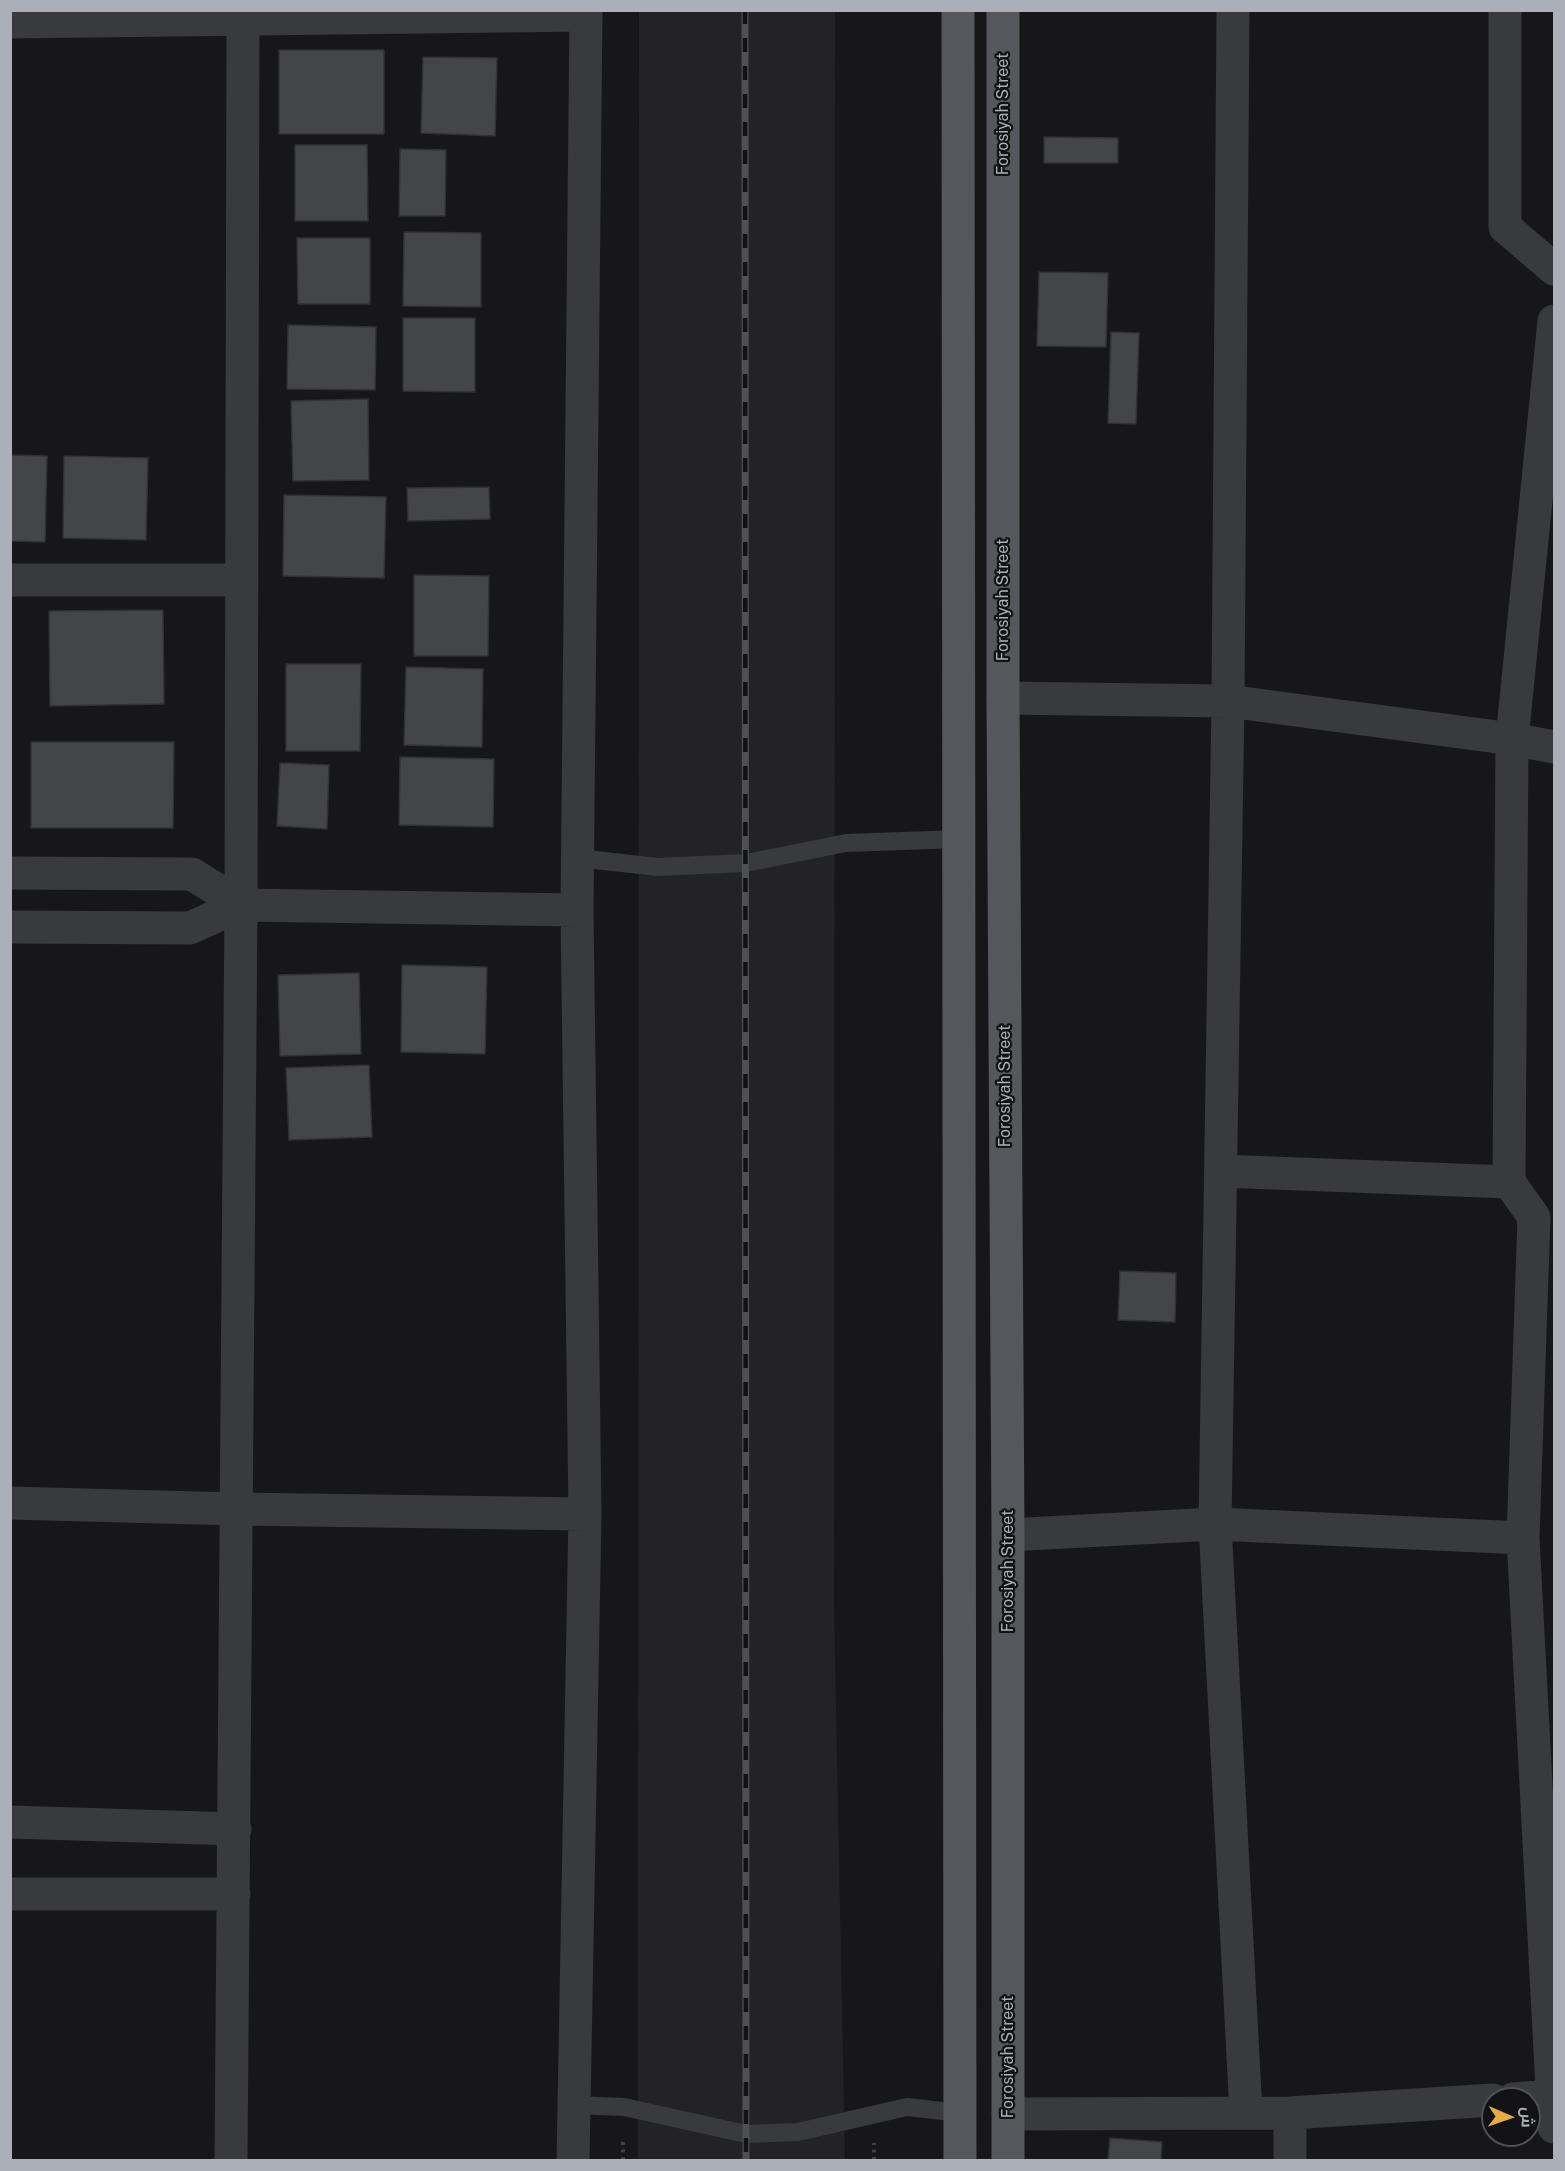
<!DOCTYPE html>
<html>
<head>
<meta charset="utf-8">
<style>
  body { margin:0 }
  #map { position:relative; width:1565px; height:2171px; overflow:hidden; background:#171719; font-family:"Public Sans",Cairo,sans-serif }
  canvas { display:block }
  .frame { position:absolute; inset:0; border:12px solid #aaafb8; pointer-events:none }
  .north { position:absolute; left:1481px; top:2087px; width:60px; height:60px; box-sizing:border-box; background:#121214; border:2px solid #4f5156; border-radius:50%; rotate:92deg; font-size:16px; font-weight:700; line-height:24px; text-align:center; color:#aaafb8 }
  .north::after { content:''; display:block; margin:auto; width:21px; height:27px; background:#e5ab44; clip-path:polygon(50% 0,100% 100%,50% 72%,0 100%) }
</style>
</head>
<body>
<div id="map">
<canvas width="1565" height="2171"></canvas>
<div class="frame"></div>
<div class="north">ش</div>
</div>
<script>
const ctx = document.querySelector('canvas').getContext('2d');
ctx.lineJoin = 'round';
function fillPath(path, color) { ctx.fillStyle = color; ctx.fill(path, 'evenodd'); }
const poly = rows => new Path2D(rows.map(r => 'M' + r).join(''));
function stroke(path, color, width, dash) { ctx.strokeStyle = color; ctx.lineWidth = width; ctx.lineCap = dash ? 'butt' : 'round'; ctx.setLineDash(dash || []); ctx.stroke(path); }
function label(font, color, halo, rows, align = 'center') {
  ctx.font = font + ' "Public Sans",sans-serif'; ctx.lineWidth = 4.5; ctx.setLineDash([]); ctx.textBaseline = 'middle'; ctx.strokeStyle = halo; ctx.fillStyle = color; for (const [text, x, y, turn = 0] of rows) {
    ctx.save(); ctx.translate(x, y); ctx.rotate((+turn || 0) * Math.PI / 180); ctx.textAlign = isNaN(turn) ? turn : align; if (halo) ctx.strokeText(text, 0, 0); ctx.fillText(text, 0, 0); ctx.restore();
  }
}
const built = poly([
  [639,11,835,11,834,1606,845,2160,638,2160]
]);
const building = poly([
  [279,50,384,50,384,134,279,134,279,50],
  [423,57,497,58,495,136,421,133,423,57],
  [1044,137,1118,138,1118,163,1044,163,1044,137],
  [295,145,367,145,368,221,295,221,295,145],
  [400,149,446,150,445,216,399,216,400,149],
  [404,232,481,233,481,307,403,306,404,232],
  [297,238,370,238,370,304,298,304,297,238],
  [1039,272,1108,273,1106,347,1037,346,1039,272],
  [403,318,475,318,475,392,403,391,403,318],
  [288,325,376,327,375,390,287,389,288,325],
  [1111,332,1139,333,1136,424,1108,423,1111,332],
  [368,399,369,480,293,481,291,401,368,399],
  [10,455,47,456,45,542,10,541,10,455],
  [64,456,148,458,146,540,63,538,64,456],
  [489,487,490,519,408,521,407,488,489,487],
  [284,495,386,497,384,578,283,576,284,495],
  [414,575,489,576,488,656,414,656,414,575],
  [163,610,164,704,50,706,49,611,163,610],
  [286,664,361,664,360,751,286,751,286,664],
  [406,667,483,669,482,747,404,745,406,667],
  [31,742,174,742,173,828,31,828,31,742],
  [400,757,494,759,493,827,399,825,400,757],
  [280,763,329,765,327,829,277,826,280,763],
  [402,965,487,967,485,1054,401,1052,402,965],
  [359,973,361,1054,280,1056,278,975,359,973],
  [369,1065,372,1137,289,1140,286,1068,369,1065],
  [1120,1271,1176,1273,1175,1322,1118,1320,1120,1271],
  [1110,2138,1162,2142,1161,2160,1108,2160,1110,2138]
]);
const path = poly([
  [623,2160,623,2138],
  [874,2160,874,2143]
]);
const service = poly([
  [577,858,658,867,746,863,846,843,959,839],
  [574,2105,624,2107,746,2134,798,2132,907,2107,960,2113]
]);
const minor = poly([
  [1233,10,1228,701,1215,1524,1246,2113],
  [1505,10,1505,227,1554,269],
  [10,22,586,15],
  [1554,321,1512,739,1509,1182,1534,1217,1523,1538,1554,2127],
  [10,580,242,580],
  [1003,698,1228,701,1512,739,1554,747],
  [10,873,192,874,241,905],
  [10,927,190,928,241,905,577,910],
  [1221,1171,1509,1182],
  [10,1503,236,1509,585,1514],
  [1008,1535,1215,1524,1523,1538],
  [10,1822,235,1829],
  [10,1894,234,1894],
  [1513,2099,1554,2096],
  [1290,2113,1290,2160],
  [1008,2114,1290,2113,1493,2100],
  [231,2160,241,905,243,10],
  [573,2160,585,1514,577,910,586,10]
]);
const primary = poly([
  [958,10,960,2160],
  [1003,10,1003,698,1008,1535,1008,2160]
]);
const rail = poly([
  [745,10,746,2160]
]);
const streetNames = [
  ["Forosiyah Street",1003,114,-90],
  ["Forosiyah Street",1003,600,-90],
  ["Forosiyah Street",1005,1086,-90],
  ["Forosiyah Street",1008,1571,-90],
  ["Forosiyah Street",1008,2057,-90]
];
fillPath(built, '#232326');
fillPath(building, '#444549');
stroke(building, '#313235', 1.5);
stroke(path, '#3f4145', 4, [3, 4.5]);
stroke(service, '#393a3e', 18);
stroke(minor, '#393a3e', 33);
stroke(primary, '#55575d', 33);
stroke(rail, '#4e5055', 7);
stroke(rail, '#121214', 4.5, [14]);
label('16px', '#aaafb8', '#121214', streetNames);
</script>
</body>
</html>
